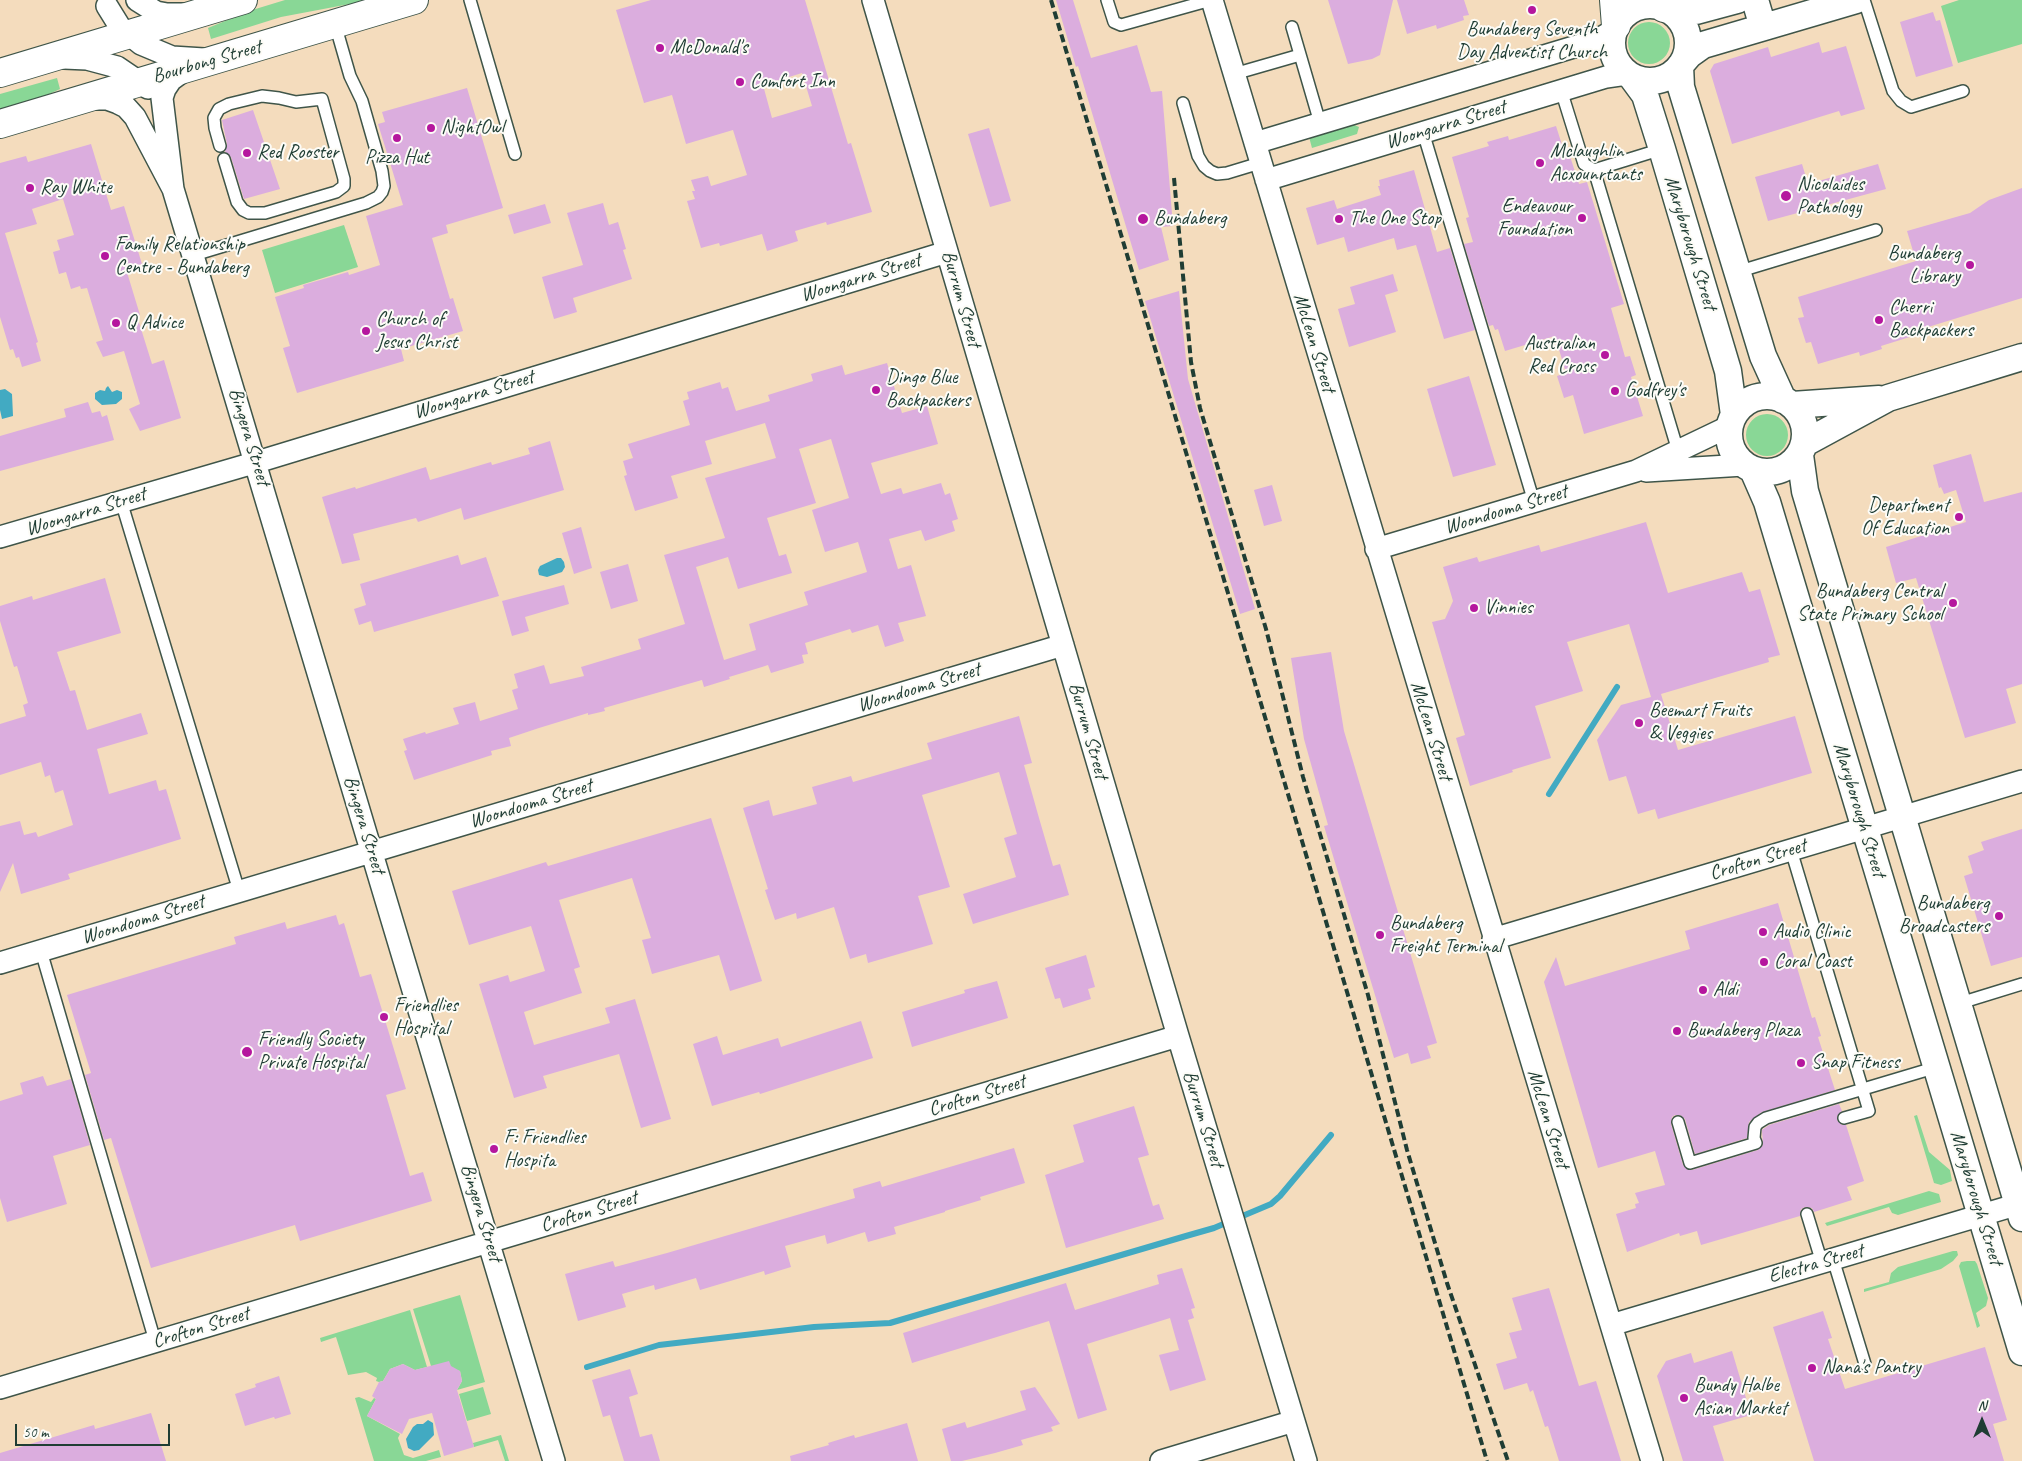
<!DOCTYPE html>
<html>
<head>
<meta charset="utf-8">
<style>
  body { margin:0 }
  #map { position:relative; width:2022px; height:1461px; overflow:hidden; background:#f4dcbd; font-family:Caveat,sans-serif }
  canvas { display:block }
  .north { position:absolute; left:1957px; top:1396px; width:50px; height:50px; -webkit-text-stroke:4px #fdfcf7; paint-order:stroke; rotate:0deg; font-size:14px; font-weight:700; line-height:20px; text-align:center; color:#1f3d34 }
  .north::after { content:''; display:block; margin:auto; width:18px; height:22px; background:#1f3d34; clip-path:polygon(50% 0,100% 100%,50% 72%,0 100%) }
  .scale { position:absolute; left:15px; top:1424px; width:155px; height:22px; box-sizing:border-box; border:2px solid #1f3d34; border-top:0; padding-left:6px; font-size:15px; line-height:18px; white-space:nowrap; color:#1f3d34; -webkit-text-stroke:4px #fdfcf7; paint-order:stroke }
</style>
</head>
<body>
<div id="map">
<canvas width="2022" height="1461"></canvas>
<div class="north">N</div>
<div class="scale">50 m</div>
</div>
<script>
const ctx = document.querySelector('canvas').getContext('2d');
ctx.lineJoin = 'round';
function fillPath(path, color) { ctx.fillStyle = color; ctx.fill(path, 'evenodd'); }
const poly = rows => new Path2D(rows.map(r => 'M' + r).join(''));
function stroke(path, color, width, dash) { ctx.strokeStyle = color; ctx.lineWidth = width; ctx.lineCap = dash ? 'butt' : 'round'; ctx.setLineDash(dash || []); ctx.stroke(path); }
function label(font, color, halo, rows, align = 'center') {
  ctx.font = font + ' Caveat,sans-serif'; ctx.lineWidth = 4; ctx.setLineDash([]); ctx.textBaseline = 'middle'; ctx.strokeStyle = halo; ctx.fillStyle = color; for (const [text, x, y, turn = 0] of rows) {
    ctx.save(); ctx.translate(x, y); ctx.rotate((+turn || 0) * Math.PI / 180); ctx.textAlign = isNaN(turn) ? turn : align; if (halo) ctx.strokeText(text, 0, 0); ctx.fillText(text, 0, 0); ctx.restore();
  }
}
const green = poly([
  [285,0,371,0,281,17,211,39,208,28,249,11],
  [1959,0,2022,0,2022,44,1958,63,1941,6],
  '1628 43a21 21 0 1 1 42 0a21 21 0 1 1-42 0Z',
  [57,78,60,89,43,97,0,112,0,94],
  [1352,124,1359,127,1357,134,1312,148,1309,137],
  [344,225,358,267,275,293,262,250],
  '1746 435a21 21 0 1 1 42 0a21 21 0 1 1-42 0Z',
  [1917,1115,1929,1152,1950,1170,1952,1181,1941,1185,1934,1183,1914,1116],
  [1929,1191,1939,1194,1941,1202,1898,1215,1892,1213,1889,1207,1827,1226,1825,1223],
  [1953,1251,1957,1251,1958,1255,1953,1261,1941,1269,1864,1292,1864,1289,1889,1282,1891,1273,1898,1267],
  [1967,1261,1975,1261,1977,1264,1988,1298,1986,1306,1976,1313,1980,1326,1977,1328,1959,1266,1961,1262],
  [460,1295,485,1382,457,1390,462,1381,460,1371,431,1366,413,1309],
  [410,1310,427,1367,415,1370,403,1364,390,1369,383,1381,379,1382,376,1381,377,1378,366,1372,348,1375,336,1337,321,1342,320,1338],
  [483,1387,491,1414,467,1421,459,1394],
  [359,1397,371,1402,374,1398,376,1399,367,1416,400,1434,398,1438,404,1455,413,1458,439,1450,441,1457,426,1461,374,1461,355,1398],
  [501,1435,509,1461,505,1461,498,1440,474,1447,473,1443]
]);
const water = poly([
  [108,386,112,392,117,390,122,392,122,399,116,404,102,405,95,399,95,393,100,390,105,391,106,388],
  [5,389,12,394,13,416,2,419,0,410,0,390],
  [557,558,561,558,564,562,565,567,562,572,547,577,539,575,538,570,540,566],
  [428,1420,433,1423,434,1435,419,1450,414,1451,408,1448,406,1439,413,1427,417,1424,423,1424]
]);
const stream = poly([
  [1549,794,1617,687],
  [587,1367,659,1345,814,1327,890,1323,1186,1236,1214,1228,1271,1204,1280,1196,1331,1135]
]);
const building = poly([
  [651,0,805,0,848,144,851,143,872,212,827,225,826,222,795,231,798,241,767,251,762,234,720,246,719,243,701,248,687,201,695,199,692,191,695,191,691,180,708,176,711,186,747,175,733,130,686,144,672,95,644,103,616,10],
  [802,73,812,106,772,118,763,85],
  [1056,0,1073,0,1091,58,1137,45,1151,92,1162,91,1173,226,1161,227,1169,260,1139,270,1078,66,1076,67],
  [1328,0,1393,0,1380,55,1372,59,1348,64],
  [1397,0,1464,0,1469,15,1463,16,1464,20,1437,29,1436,25,1407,34],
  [1933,12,1936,21,1940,20,1953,66,1916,77,1900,22],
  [1819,42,1822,53,1846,46,1865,109,1841,116,1839,111,1732,144,1710,71,1714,64,1768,47,1771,57],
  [467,88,503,208,446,225,448,233,432,238,450,299,453,298,463,331,401,349,404,361,297,393,283,348,290,346,275,297,304,288,303,285,348,272,349,275,380,265,366,216,403,205,378,124,385,122,382,112],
  [253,110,280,189,244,199,231,157,225,152,227,144,222,120],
  [1556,126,1563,148,1567,147,1579,184,1587,182,1624,304,1611,308,1625,357,1630,356,1636,375,1631,377,1643,416,1584,434,1573,395,1564,398,1557,376,1566,373,1555,336,1505,351,1498,329,1495,330,1493,325,1489,326,1464,244,1473,242,1466,218,1469,217,1452,157,1489,146,1487,142,1508,136,1509,140],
  [989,128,1011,201,990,207,968,134],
  [91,144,111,210,124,206,142,264,126,269,140,315,137,316,152,364,164,360,181,418,140,431,129,409,140,404,124,351,103,357,96,342,103,340,87,288,81,289,80,286,71,289,66,272,59,274,53,252,60,250,57,240,74,235,63,199,32,209,37,224,5,233,38,342,36,343,41,361,22,367,19,357,16,358,13,349,10,350,0,317,0,163,26,156,28,162],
  [1802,164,1808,184,1878,164,1886,189,1768,221,1755,177],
  [1414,170,1437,252,1450,248,1475,330,1444,339,1416,245,1397,250,1394,238,1348,252,1344,237,1317,245,1306,208,1334,200,1337,209,1381,195,1378,186,1380,186,1379,180],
  [2022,188,2022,298,1912,332,1913,336,1881,346,1882,349,1860,356,1859,352,1818,364,1811,342,1806,343,1798,318,1804,317,1798,297,1916,261,1907,231,1970,213,1989,200],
  [603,203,609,225,618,222,626,249,623,250,632,279,573,298,577,312,554,319,542,277,583,265,567,213],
  [545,204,551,223,514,234,508,215],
  [1393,274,1398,291,1385,295,1396,332,1349,347,1338,309,1355,304,1350,287],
  [1179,291,1188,379,1255,609,1240,614,1145,301],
  [887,363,902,413,927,406,938,444,871,463,881,494,901,488,903,494,941,483,945,495,950,493,958,519,952,521,955,531,925,541,921,530,889,539,898,569,911,565,926,616,898,623,904,641,885,647,878,625,852,633,850,629,805,643,808,654,802,655,804,663,771,673,768,665,762,667,729,677,730,679,704,687,702,680,604,708,605,711,588,715,588,713,539,728,509,738,511,746,491,751,492,755,414,780,404,751,407,750,403,739,425,732,426,734,459,724,453,708,475,702,480,721,518,709,512,690,518,688,514,674,544,665,550,684,584,676,581,667,641,649,638,639,685,624,664,555,725,538,705,478,776,458,765,423,705,441,712,464,671,476,678,498,635,511,624,476,627,475,623,461,633,458,628,444,690,425,683,401,689,399,687,392,720,382,722,389,728,387,736,411,770,401,768,395,813,381,811,374,842,365,845,375],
  [831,439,849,498,812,510,825,552,858,542,867,572,804,592,808,605,749,624,756,650,724,660,696,567,728,557,738,589,792,573,786,554,779,556,767,518,816,503,799,449],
  [1469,376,1496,465,1453,477,1427,389],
  [88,402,92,413,100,411,102,417,107,415,114,440,0,471,0,436,66,417,64,409],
  [550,441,564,490,464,520,461,508,418,522,416,518,353,534,360,560,342,564,322,497,355,487,356,489,426,467,430,480,491,462,492,465,530,454,528,448],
  [1971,454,1984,502,2022,492,2022,684,2006,689,2016,723,1965,738,1916,578,1896,583,1886,547,1966,522,1956,490,1944,494,1941,487,1939,488,1933,465],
  [1272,485,1282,521,1264,526,1254,490],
  [1646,522,1668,593,1742,572,1749,592,1760,589,1780,655,1768,658,1769,662,1661,694,1678,750,1795,716,1812,773,1658,819,1655,809,1638,814,1626,776,1609,781,1597,740,1621,705,1651,697,1629,624,1567,642,1583,691,1535,706,1551,758,1512,770,1513,772,1470,786,1456,738,1465,735,1432,622,1445,619,1453,601,1443,567,1477,557,1479,562,1539,545,1541,552],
  [581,527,592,568,574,574,562,533],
  [458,555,461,565,486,557,499,596,374,632,371,621,359,625,354,609,366,605,360,584],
  [628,564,638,601,611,609,600,572],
  [105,578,121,633,57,652,70,691,75,690,87,730,141,713,148,734,97,749,109,794,156,780,159,791,166,789,181,839,68,874,70,879,21,894,13,863,0,892,0,826,20,821,24,835,36,832,38,837,73,825,63,790,55,793,50,775,45,777,41,762,0,775,0,724,26,716,23,705,28,703,17,666,14,667,0,621,0,606,32,596,33,600],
  [564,585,569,604,525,617,529,631,512,636,502,601],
  [1331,652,1344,731,1437,1043,1427,1046,1431,1058,1411,1064,1408,1053,1394,1058,1324,826,1328,825,1304,739,1291,658],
  [1019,716,1032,763,1024,765,1039,818,1053,866,1060,864,1069,895,973,924,963,894,1016,877,1004,838,1017,834,999,772,922,795,950,887,918,896,933,944,868,963,866,954,850,959,834,907,797,919,796,913,775,920,765,890,768,889,743,808,769,800,773,816,817,804,812,787,851,776,853,782,932,759,927,743],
  [711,818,762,981,730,991,719,955,652,974,642,940,651,938,632,878,559,900,580,967,574,969,582,993,524,1012,534,1045,610,1023,605,1008,635,999,671,1119,641,1128,619,1054,543,1076,547,1088,514,1098,479,984,508,975,510,982,545,971,531,926,469,945,452,891,546,862,548,866],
  [2022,829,2022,957,1991,966,1964,876,1973,873,1968,856,1984,850,1981,842],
  [1778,903,1812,1018,1815,1017,1821,1036,1818,1037,1835,1090,1762,1112,1749,1122,1747,1138,1695,1154,1685,1119,1680,1115,1675,1115,1672,1117,1671,1124,1683,1165,1688,1170,1692,1170,1758,1150,1763,1145,1762,1130,1769,1125,1839,1104,1842,1111,1837,1116,1837,1120,1842,1125,1846,1125,1864,1181,1847,1187,1852,1200,1814,1212,1812,1208,1805,1207,1801,1209,1800,1216,1701,1245,1697,1231,1680,1236,1679,1233,1627,1252,1616,1214,1636,1208,1635,1204,1639,1203,1635,1193,1665,1185,1655,1151,1598,1168,1544,982,1556,957,1565,986,1690,949,1685,931],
  [336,915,339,925,344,923,360,977,371,974,406,1089,386,1095,410,1176,423,1172,432,1201,300,1241,295,1225,151,1268,111,1138,104,1140,85,1075,91,1073,67,995,236,944,234,937,285,922,287,929],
  [1086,955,1095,987,1088,989,1091,999,1063,1008,1060,998,1055,999,1045,968],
  [997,981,1008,1018,912,1047,902,1012,965,993,964,990],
  [861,1021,873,1058,760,1094,759,1092,712,1106,693,1044,717,1036,723,1055,778,1038,781,1047],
  [43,1076,47,1086,71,1079,90,1145,53,1156,67,1204,7,1222,0,1198,0,1101,23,1094,20,1083],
  [1134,1106,1149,1155,1138,1158,1153,1206,1159,1204,1164,1219,1066,1248,1045,1175,1084,1162,1073,1125],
  [1014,1148,1025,1183,980,1197,981,1200,945,1211,945,1212,894,1227,896,1234,868,1242,865,1232,827,1244,825,1235,785,1246,791,1267,765,1275,764,1271,700,1290,696,1278,655,1290,654,1285,622,1294,626,1307,578,1321,565,1274,613,1261,615,1267,667,1253,855,1198,853,1189,880,1181,882,1187],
  [1182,1268,1195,1308,1191,1309,1194,1318,1188,1320,1206,1380,1170,1391,1159,1355,1179,1350,1170,1318,1087,1344,1107,1410,1078,1419,1049,1321,912,1363,903,1333,1066,1283,1075,1310,1159,1284,1157,1275],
  [1549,1288,1579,1386,1596,1381,1621,1461,1559,1461,1548,1426,1545,1427,1533,1390,1530,1392,1527,1383,1504,1390,1496,1364,1517,1358,1509,1333,1522,1330,1512,1298],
  [1823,1311,1832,1338,1828,1339,1845,1389,1985,1347,2007,1420,1993,1424,2004,1461,1814,1461,1773,1327],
  [1732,1351,1751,1415,1713,1426,1724,1461,1683,1461,1657,1376,1666,1361,1691,1353,1694,1363],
  [449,1361,451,1366,460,1371,462,1381,457,1390,474,1447,444,1456,432,1413,409,1419,402,1434,367,1416,376,1399,372,1396,379,1382,383,1381,390,1369,403,1364,415,1370],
  [630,1369,638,1394,629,1397,640,1437,652,1434,660,1461,624,1461,610,1415,603,1417,592,1380],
  [279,1376,291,1414,275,1419,274,1417,245,1426,235,1394,256,1387,255,1384],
  [1035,1387,1060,1424,1051,1427,1053,1431,1021,1440,1023,1445,995,1453,962,1461,951,1461,942,1429,965,1422,967,1428,1026,1410,1020,1391],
  [151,1413,166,1461,0,1461,0,1453,94,1425,95,1429],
  [907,1423,918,1461,791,1461,790,1456,829,1445,828,1443,854,1435,855,1438]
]);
const service = poly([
  [470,0,515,154],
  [1107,0,1114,22,1121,25,1211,0],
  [1864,0,1893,91,1901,101,1911,107,1963,91],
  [1292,27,1320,123],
  [1234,74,1300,55],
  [1561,90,1584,164,1594,170,1678,451],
  [1183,103,1198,156,1204,166,1210,171,1217,174,1227,173,1260,163],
  [1423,132,1534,502],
  [220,146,215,128,214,118,219,109,229,104,262,96,279,98,296,102,322,99,344,179,344,186,336,192,265,213,249,213,243,210,237,202,224,159],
  [1594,170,1662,149],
  [194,255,366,203,378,197,382,192,384,186,382,171,362,101,350,76,335,24],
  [1737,272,1876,230],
  [121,501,239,891],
  [1791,850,1869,1111,1844,1118],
  [41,951,155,1341],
  [1957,1004,2022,984],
  [1678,1122,1690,1163,1756,1143,1754,1138,1755,1127,1758,1123,1766,1118,1937,1067],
  [1807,1214,1822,1263],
  [1833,1259,1865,1364]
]);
const minor = poly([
  [137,0,156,12,167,14,186,14],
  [873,0,1178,1036,1306,1461],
  [1212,0,1652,1461],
  [107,6,120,27,141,44,172,57,204,59],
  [64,58,87,59,117,67,148,88],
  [91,99,107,99,118,103,126,107,135,117,173,189,162,98,165,89,171,80,186,69],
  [1255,143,1597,40,1614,30],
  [1266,180,1606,77,1627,74],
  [173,189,554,1461],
  [1646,471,1744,465],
  [0,537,257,462,947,252],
  [1376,549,1636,471,1730,426],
  [1493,939,2022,781],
  [0,963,1063,645],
  [1611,1325,2022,1203],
  [0,1388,1178,1036],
  [1161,1461,1294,1421]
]);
const tertiary = poly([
  [1755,0,1763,27],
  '1612 43a38 38 0 1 1 76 0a38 38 0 1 1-76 0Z',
  [1670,11,1696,11,1737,0],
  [1683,62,1689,55,1703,45,1856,0],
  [1680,66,1681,87,1763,356,1783,400],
  [1631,76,1645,95,1662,149,1728,371,1734,415],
  '1729 434a38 38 0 1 1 76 0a38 38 0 1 1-76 0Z',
  [1792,405,1879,399],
  [1805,443,1888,398,2022,357],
  [1800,455,1805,491,2022,1218],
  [1753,470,1767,502,2022,1352]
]);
const secondary = poly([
  [1614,0,1616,26],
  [1657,0,1664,8],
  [0,73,243,0],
  [0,124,414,0]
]);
const rail = poly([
  [1051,0,1487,1461],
  [1174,178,1191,362,1200,408,1266,629,1303,777,1368,995,1407,1150,1447,1283,1508,1461]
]);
const markers = [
  [1532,10,5,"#b5179e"],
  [660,48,5,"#b5179e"],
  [740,82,5,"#b5179e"],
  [431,128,5,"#b5179e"],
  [397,138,5,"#b5179e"],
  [247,153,5,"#b5179e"],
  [1540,163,5,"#b5179e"],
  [30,188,5,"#b5179e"],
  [1786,196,6,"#b5179e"],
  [1582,218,5,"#b5179e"],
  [1143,219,6,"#b5179e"],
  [1339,219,5,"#b5179e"],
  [105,256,5,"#b5179e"],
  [1970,265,5,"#b5179e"],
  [1879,320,5,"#b5179e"],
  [116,323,5,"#b5179e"],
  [366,331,5,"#b5179e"],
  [1605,355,5,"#b5179e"],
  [876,390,5,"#b5179e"],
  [1615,391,5,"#b5179e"],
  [1959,517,5,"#b5179e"],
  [1953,603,5,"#b5179e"],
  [1474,608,5,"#b5179e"],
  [1639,723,5,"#b5179e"],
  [1999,916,5,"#b5179e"],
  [1763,932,5,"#b5179e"],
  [1380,935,5,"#b5179e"],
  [1764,962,5,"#b5179e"],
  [1703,990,5,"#b5179e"],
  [384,1017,5,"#b5179e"],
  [1677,1031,5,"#b5179e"],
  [247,1052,6,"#b5179e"],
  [1801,1063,5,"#b5179e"],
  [494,1149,5,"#b5179e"],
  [1812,1368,5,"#b5179e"],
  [1684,1398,5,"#b5179e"]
];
const poiNames = [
  ["Bundaberg Seventh",1532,30,"center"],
  ["Day Adventist Church",1532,53,"center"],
  ["McDonald's",670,48],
  ["Comfort Inn",750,82],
  ["NightOwl",441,128],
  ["Mclaughlin",1550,152],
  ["Acxounrtants",1550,175],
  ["Red Rooster",257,153],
  ["Pizza Hut",397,158,"center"],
  ["Nicolaides",1797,185],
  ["Pathology",1797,208],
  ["Ray White",40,188],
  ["Endeavour",1572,207,"right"],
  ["Foundation",1572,230,"right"],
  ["Bundaberg",1154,219],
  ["The One Stop",1349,219],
  ["Family Relationship",115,245],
  ["Centre - Bundaberg",115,268],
  ["Bundaberg",1960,254,"right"],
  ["Library",1960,277,"right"],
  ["Cherri",1889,308],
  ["Backpackers",1889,331],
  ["Church of",376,320],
  ["Jesus Christ",376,343],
  ["Q Advice",126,323],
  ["Australian",1595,344,"right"],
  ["Red Cross",1595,367,"right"],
  ["Dingo Blue",886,378],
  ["Backpackers",886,401],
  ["Godfrey's",1625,391],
  ["Department",1949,506,"right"],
  ["Of Education",1949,529,"right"],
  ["Bundaberg Central",1943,592,"right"],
  ["State Primary School",1943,615,"right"],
  ["Vinnies",1484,608],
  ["Beemart Fruits",1649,711],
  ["& Veggies",1649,734],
  ["Bundaberg",1989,904,"right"],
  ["Broadcasters",1989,927,"right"],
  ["Bundaberg",1390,924],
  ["Freight Terminal",1390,947],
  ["Audio Clinic",1773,932],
  ["Coral Coast",1774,962],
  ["Aldi",1713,990],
  ["Friendlies",394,1006],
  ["Hospital",394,1029],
  ["Bundaberg Plaza",1687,1031],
  ["Friendly Society",258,1040],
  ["Private Hospital",258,1063],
  ["Snap Fitness",1811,1063],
  ["F: Friendlies",504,1138],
  ["Hospita",504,1161],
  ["Nana's Pantry",1822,1368],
  ["Bundy Halbe",1694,1386],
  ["Asian Market",1694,1409]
];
const streetNames = [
  ["Bourbong Street",207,62,-16],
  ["Woongarra Street",1446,125,-17],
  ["Maryborough Street",1690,243,73],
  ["Woongarra Street",861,278,-17],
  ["Burrum Street",961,299,74],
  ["McLean Street",1314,343,73],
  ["Woongarra Street",474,395,-17],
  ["Bingera Street",249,437,73],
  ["Woondooma Street",1506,510,-17],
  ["Woongarra Street",86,512,-17],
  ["Woondooma Street",919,688,-17],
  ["Burrum Street",1088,731,74],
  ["McLean Street",1431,731,73],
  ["Woondooma Street",531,804,-17],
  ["Maryborough Street",1859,810,73],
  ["Bingera Street",364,825,73],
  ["Crofton Street",1758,860,-17],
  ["Woondooma Street",143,920,-17],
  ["Crofton Street",977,1096,-17],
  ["Burrum Street",1203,1119,73],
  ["McLean Street",1548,1119,73],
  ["Maryborough Street",1976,1198,73],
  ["Crofton Street",589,1212,-17],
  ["Bingera Street",481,1213,73],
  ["Electra Street",1816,1264,-16],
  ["Crofton Street",201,1328,-17]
];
fillPath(green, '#89d796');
fillPath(water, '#42aac2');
stroke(stream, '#42aac2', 6);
fillPath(building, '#dbadde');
stroke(service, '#3f5549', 14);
stroke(minor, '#3f5549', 24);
stroke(tertiary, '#3f5549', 29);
stroke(secondary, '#3f5549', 30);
stroke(service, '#fff', 11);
stroke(minor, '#fff', 21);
stroke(tertiary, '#fff', 26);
stroke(secondary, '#fff', 28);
stroke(rail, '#1f3d34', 4, [8, 4]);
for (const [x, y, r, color] of markers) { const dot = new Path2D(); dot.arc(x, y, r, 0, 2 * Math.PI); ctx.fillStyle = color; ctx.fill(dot); stroke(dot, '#fdfcf7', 2); }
label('20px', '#1f3d34', '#fdfcf7', poiNames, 'left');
label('20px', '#1f3d34', '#fdfcf7', streetNames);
</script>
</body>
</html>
